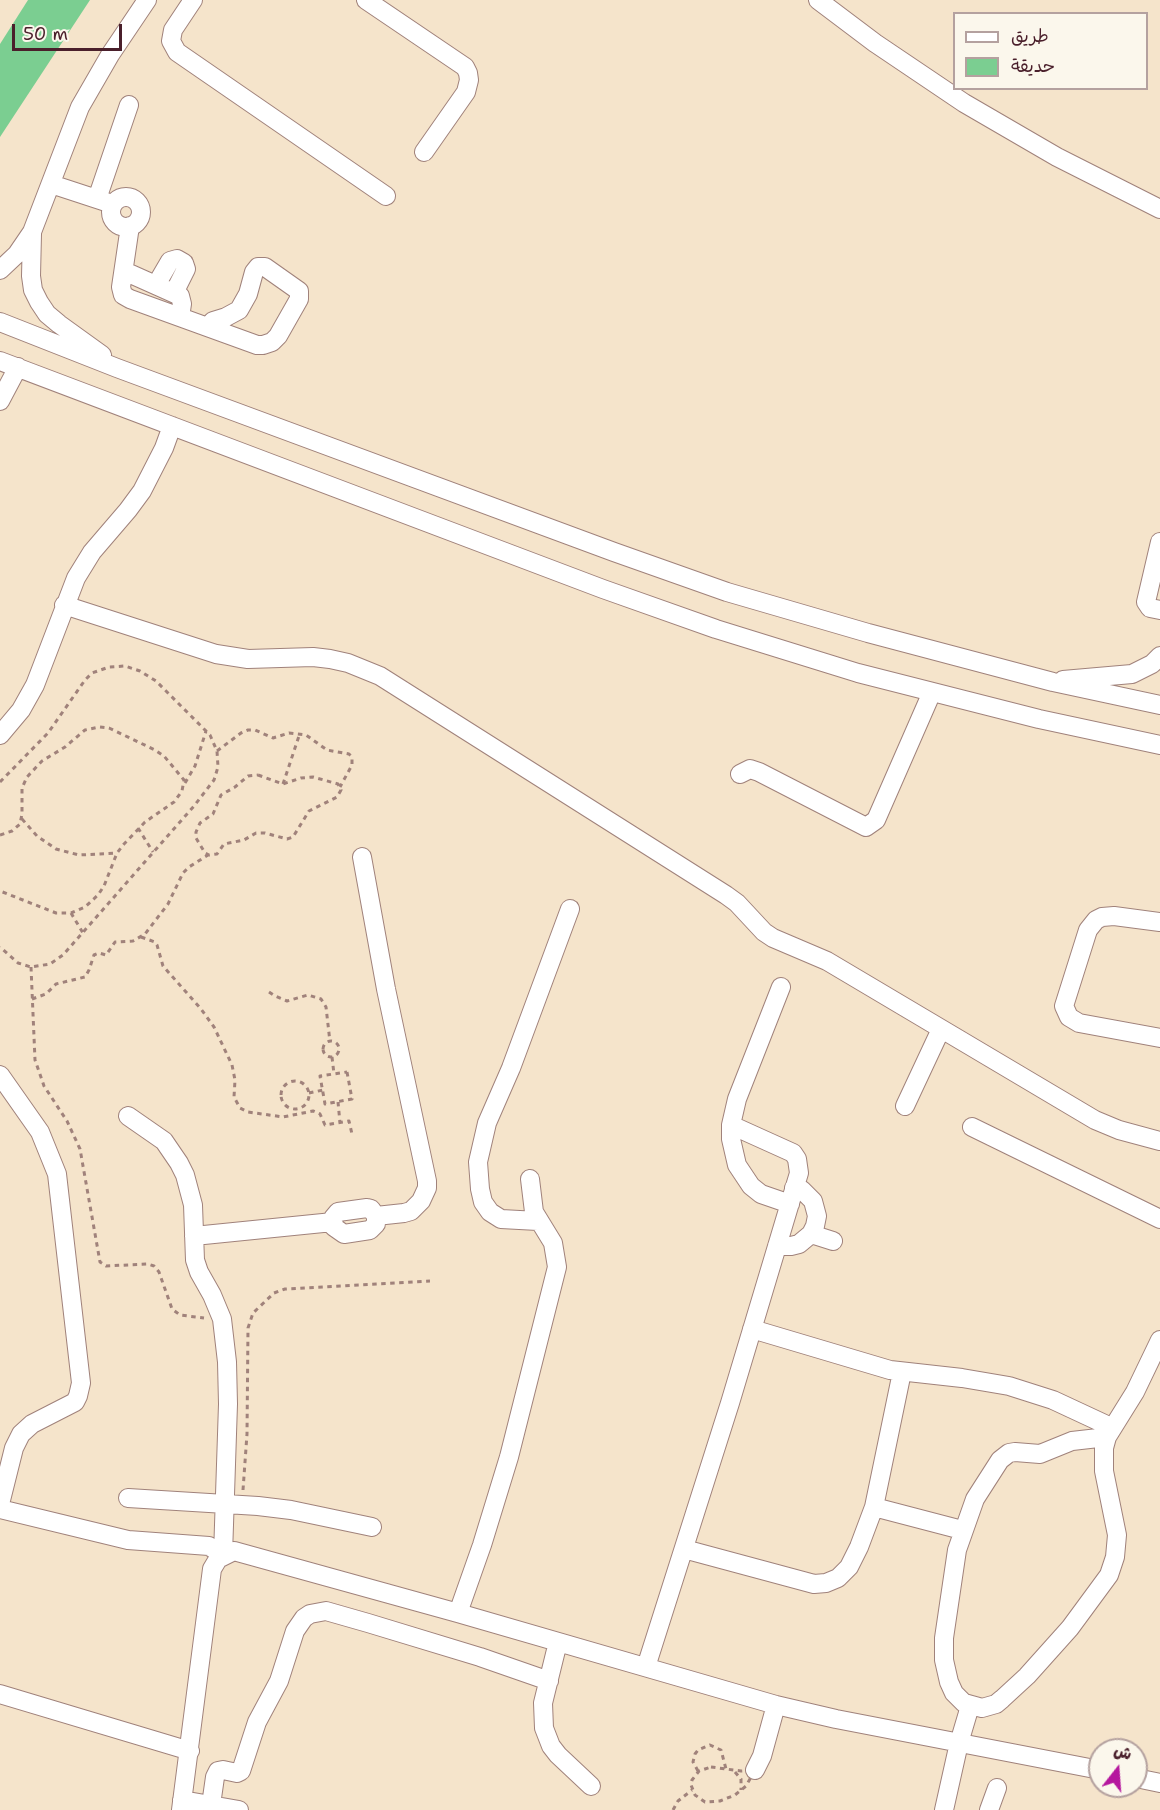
<!DOCTYPE html>
<html>
<head>
<meta charset="utf-8">
<style>
  body { margin:0 }
  #map { position:relative; width:1160px; height:1810px; overflow:hidden; background:#f5e4cb; font-family:"Shantell Sans","Playpen Sans Arabic",sans-serif }
  canvas { display:block }
  .legend { position:absolute; left:953px; top:12px; width:195px; height:78px; box-sizing:border-box; background:#fbf7ec; border:2px solid #b4a19f; margin:0; padding:8px 10px; list-style:none; font-size:18px; color:#4a1f2b }
  .legend li { display:flex; align-items:center; gap:12px; height:30px }
  .legend b { width:30px; border:2px solid #b4a19f }
  .north { position:absolute; left:1088px; top:1738px; width:60px; height:60px; box-sizing:border-box; background:#fbf7ec; border:2px solid #b4a19f; border-radius:50%; rotate:17deg; font-size:16px; font-weight:700; line-height:24px; text-align:center; color:#4a1f2b }
  .north::after { content:''; display:block; margin:auto; width:21px; height:27px; background:#b5179e; clip-path:polygon(50% 0,100% 100%,50% 72%,0 100%) }
  .scale { position:absolute; left:12px; top:24px; width:110px; height:27px; box-sizing:border-box; border:3px solid #4a1f2b; border-top:0; padding-left:8px; font-size:18px; line-height:21px; white-space:nowrap; color:#4a1f2b; -webkit-text-stroke:4px #fbf7ec; paint-order:stroke }
</style>
</head>
<body>
<div id="map">
<canvas width="1160" height="1810"></canvas>
<ul class="legend">
<li><b style="height:8px;background:#fff"></b>طريق</li>
<li><b style="height:16px;background:#7bce91"></b>حديقة</li>
</ul>
<div class="north">ش</div>
<div class="scale">50 m</div>
</div>
<script>
const ctx = document.querySelector('canvas').getContext('2d');
ctx.lineJoin = 'round';
function fillPath(path, color) { ctx.fillStyle = color; ctx.fill(path, 'evenodd'); }
const poly = rows => new Path2D(rows.map(r => 'M' + r).join(''));
function stroke(path, color, width, dash) { ctx.strokeStyle = color; ctx.lineWidth = width; ctx.lineCap = dash ? 'butt' : 'round'; ctx.setLineDash(dash || []); ctx.stroke(path); }
const green = poly([
  [28,0,90,0,0,137,0,44]
]);
const path = poly([
  [217,751,241,733,248,730,255,730,273,738,289,733,306,735,327,750,349,754,352,757,352,765,340,787],
  [258,775,283,784,301,778,313,777,338,784,341,790,337,797,309,811,293,837,287,839,265,833,256,833,244,840,224,844,217,854,209,855,205,853,196,838,196,832,200,823,213,814,221,795,235,787,248,776,258,775],
  [0,782,48,733,85,680,92,673,109,667,125,666,140,671,156,681,210,735,217,751,218,767,214,780,194,806,63,955,50,964,31,967,18,963,0,947],
  [185,783,195,766,206,731],
  [283,784,300,733],
  [22,819,37,836,56,849,79,855,117,853],
  [138,828,153,852],
  [0,835,12,831,20,824,22,814,22,788,27,777,42,761,65,747,85,730,99,727,109,728,155,750,164,756,184,780,182,791,174,802,145,822,124,844,117,853,104,886,98,895,85,907,71,913,56,913,0,891],
  [71,913,83,933],
  [141,937,155,942,157,945,163,966,201,1009,214,1027,232,1065,235,1080,234,1097,240,1108,248,1112,283,1117,313,1111,320,1114,325,1125,349,1121,352,1134],
  [31,967,35,1060,44,1086,67,1121,80,1149,100,1262,106,1266,148,1264,154,1266,159,1272,172,1309,180,1315,204,1318],
  [269,992,275,996,287,1001,308,995,321,999,326,1007,330,1042],
  [32,999,46,994,56,984,85,977,89,970,94,955,99,953,106,955,115,942,133,941,145,934,168,904,183,873,189,867,208,855],
  '323 1049a8 8 0 1 1 16 0a8 8 0 1 1-16 0Z',
  [332,1057,334,1074],
  [347,1072,352,1099,325,1104,320,1076,347,1072],
  '281 1095a14 14 0 1 1 28 0a14 14 0 1 1-28 0Z',
  [309,1093,323,1090],
  [338,1102,340,1123],
  [243,1490,247,1434,248,1328,253,1313,274,1293,285,1289,430,1281],
  [711,1767,741,1771,755,1770,746,1786,735,1795,720,1801,705,1802,695,1795,691,1785,692,1780,699,1771,711,1767],
  [698,1771,693,1762,695,1754,698,1750,710,1745,721,1750,726,1769],
  [735,1772,741,1779,741,1790],
  [673,1810,678,1801,692,1790]
]);
const minor = poly([
  [193,0,173,30,171,41,177,52,386,196],
  [366,0,465,67,468,73,469,80,466,92,424,152],
  [818,0,875,43,964,103,1057,157,1160,209],
  [51,184,109,203],
  '111 212a15 15 0 1 1 30 0a15 15 0 1 1-30 0Z',
  [97,199,129,105],
  [130,226,121,287,123,295,130,299,257,345,263,345,272,342,278,336,299,299,299,291,265,267,258,267,254,272,248,294,239,310,226,317,213,321,208,327],
  [32,234,31,276,33,290,39,302,47,314,59,324,102,355],
  [0,270,17,254,32,232,80,107,110,55,147,0],
  [124,271,180,296,182,304,180,317],
  [156,285,170,261,177,259,184,263,186,269,174,293],
  [0,322,117,368,614,552,727,592,868,633,1053,682,1160,705],
  [0,361,603,589,716,629,858,673,1039,719,1160,745],
  [0,401,18,367],
  [1160,542,1146,602,1150,608,1160,610],
  [64,605,216,654,248,659,313,657,330,659,348,663,380,676,726,895,737,903,764,932,773,938,827,961,1095,1120,1119,1130,1160,1141],
  [1063,680,1132,674,1152,664,1160,656],
  [0,735,21,710,35,685,76,578,92,552,128,510,142,491,164,448,172,426],
  [740,774,750,769,759,772,866,827,876,820,932,692],
  [362,857,386,989,427,1181,427,1188,421,1201,411,1211,404,1213,376,1216],
  [1160,922,1114,916,1102,917,1096,920,1088,930,1064,1006,1069,1017,1079,1023,1160,1038],
  [781,987,737,1099,731,1125,731,1139,737,1165,751,1186,761,1194,790,1204],
  [0,1075,40,1132,57,1174,81,1383,78,1396,75,1402,32,1424,21,1434,14,1448,0,1504],
  [905,1106,941,1029],
  [128,1116,164,1141,179,1163,185,1175,193,1205,195,1260,199,1272,212,1295,222,1319,227,1362,228,1404,223,1555],
  [972,1127,1160,1219],
  [367,1208,371,1209,376,1216,376,1224,370,1230,344,1234,334,1227,333,1218,338,1212,367,1208],
  [538,1221,501,1219,490,1212,483,1202,480,1189,478,1162,487,1123,511,1068,570,909],
  [811,1234,833,1241],
  [194,1236,333,1222],
  [777,1246,791,1246,799,1244,811,1234,815,1226,817,1216,813,1201,802,1190,794,1188],
  [752,1329,890,1370,962,1378,1009,1386,1053,1400,1111,1427],
  [1107,1437,1104,1448,1104,1471,1117,1535,1115,1557,1109,1575,1070,1628,1027,1676,1002,1699,996,1704,982,1708,964,1703,954,1693,949,1682,944,1660,944,1638,957,1550,975,1499,1000,1460,1009,1453,1015,1452,1040,1454,1072,1441,1107,1437],
  [1107,1437,1135,1392,1160,1340],
  [128,1498,258,1506,291,1510,372,1527],
  [874,1507,962,1530],
  [0,1509,128,1540,209,1546,223,1555],
  [684,1549,814,1584,826,1583,838,1578,849,1567,859,1547,874,1507,902,1372],
  [458,1613,482,1545,509,1457,557,1267,553,1243,534,1212,530,1179],
  [558,1642,543,1703,544,1728,551,1746,558,1755,591,1786],
  [646,1667,730,1403,799,1173,797,1159,793,1153,731,1125],
  [0,1694,190,1751],
  [755,1770,762,1756,776,1705],
  [1136,1778,1160,1783],
  [182,1800,239,1810],
  [211,1805,215,1777,218,1771,223,1770,237,1773,241,1771,257,1722,279,1681,295,1631,304,1618,310,1614,326,1611,368,1623,480,1657,549,1681],
  [181,1810,212,1569,218,1559,234,1551,458,1613,776,1705,836,1719,1100,1770],
  [944,1810,959,1743,970,1706],
  [989,1810,997,1788]
]);
fillPath(green, '#7bce91');
stroke(minor, '#a0827b', 20);
stroke(path, '#a0827b', 3, [4.5, 4.5]);
stroke(minor, '#fff', 18);
</script>
</body>
</html>
